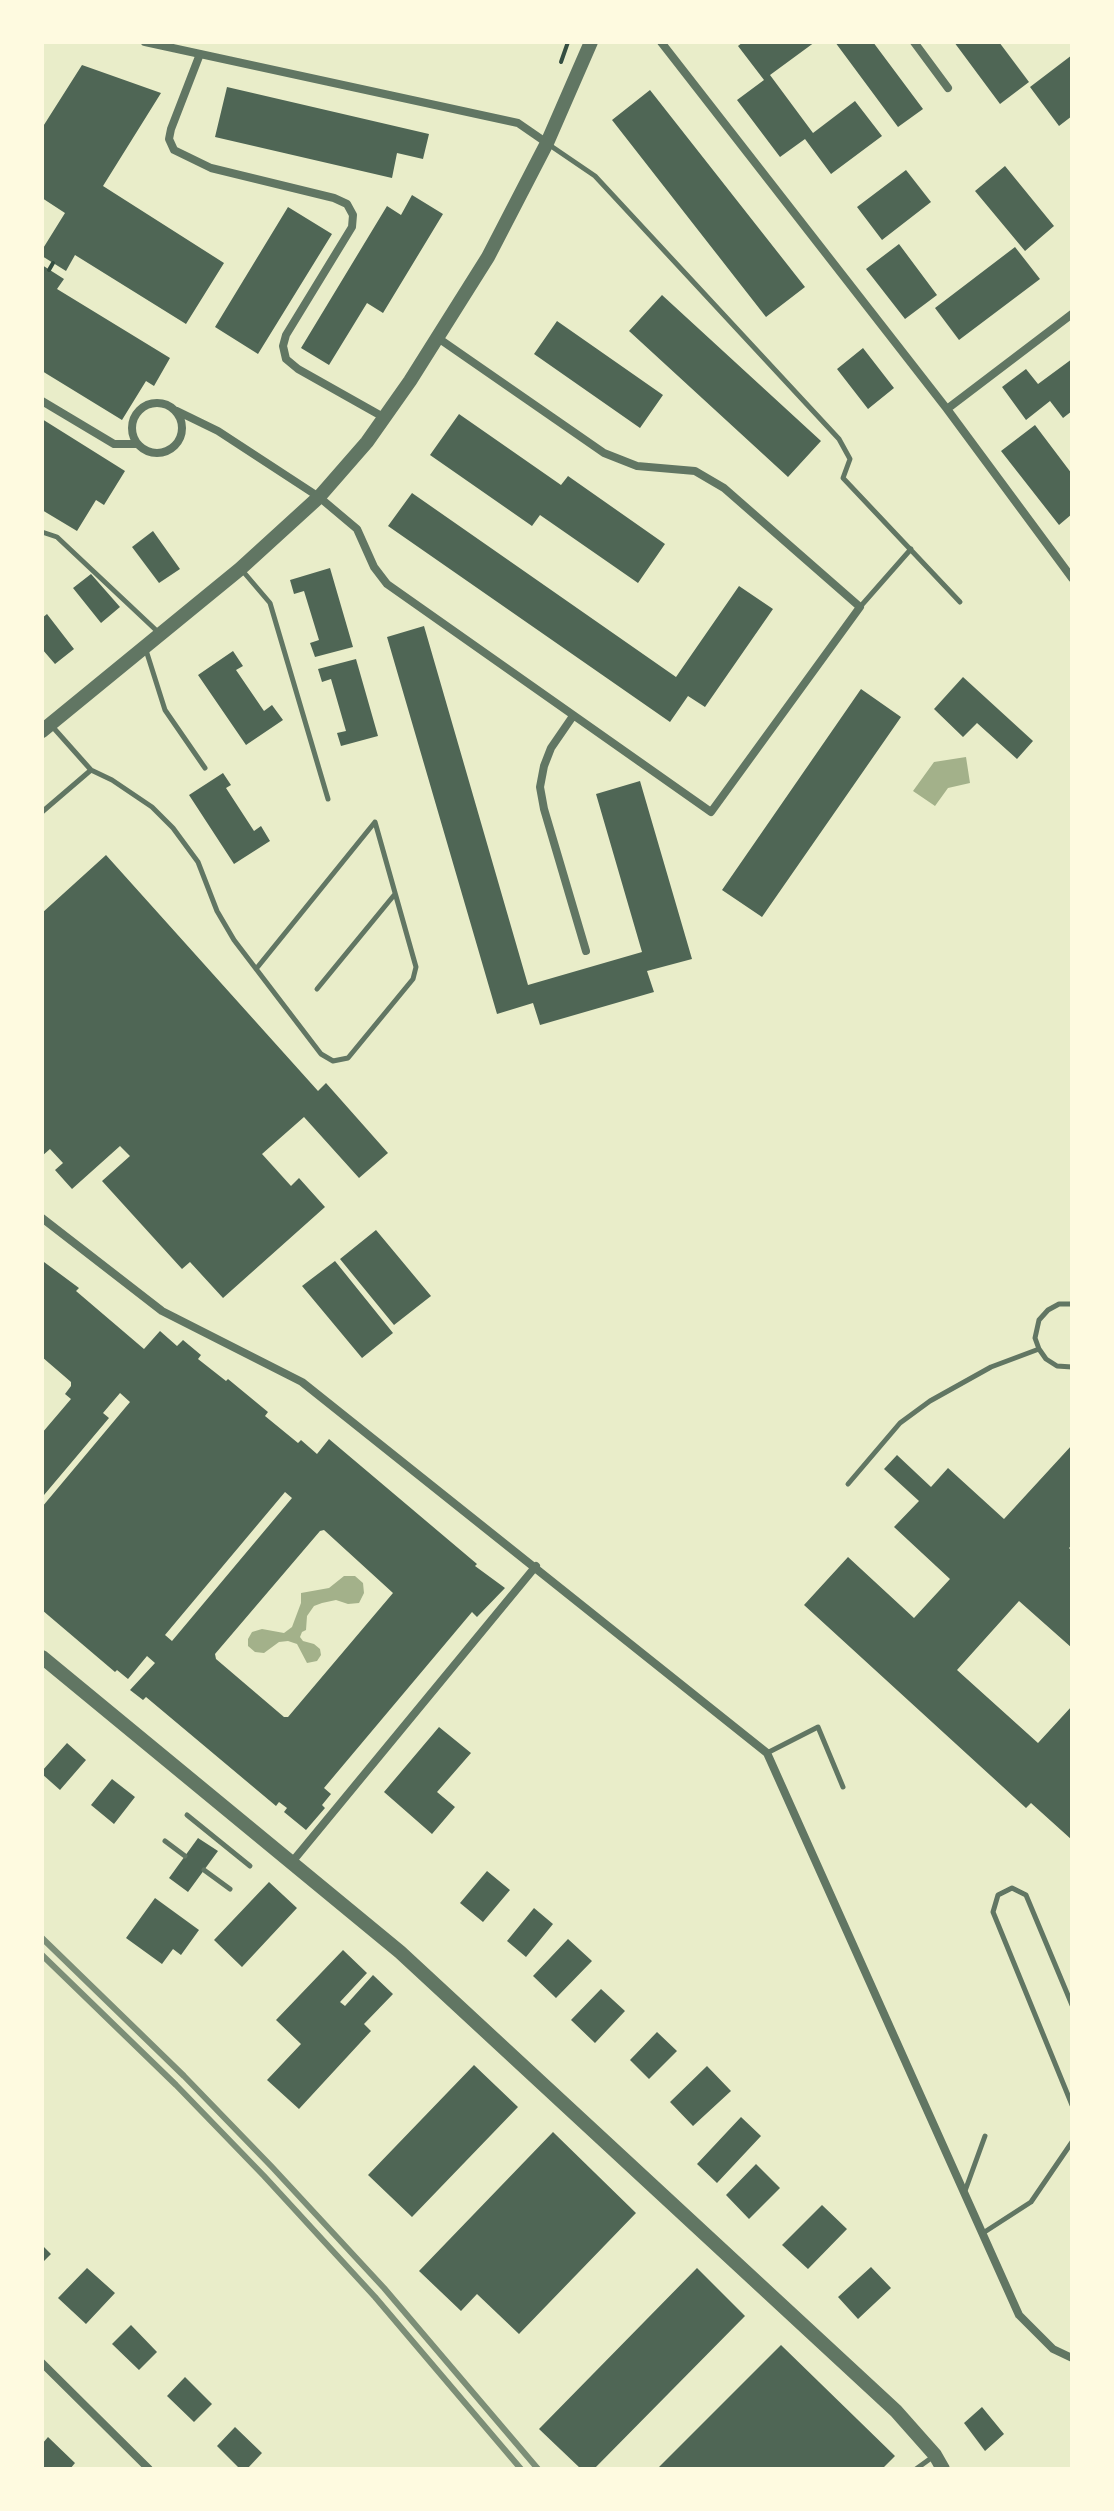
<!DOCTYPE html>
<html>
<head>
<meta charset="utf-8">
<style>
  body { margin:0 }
  #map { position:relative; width:1114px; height:2511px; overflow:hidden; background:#e9edc9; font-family:"DejaVu Sans",sans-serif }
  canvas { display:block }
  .frame { position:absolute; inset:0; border:44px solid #fefae0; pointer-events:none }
</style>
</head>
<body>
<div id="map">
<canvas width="1114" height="2511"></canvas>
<div class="frame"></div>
</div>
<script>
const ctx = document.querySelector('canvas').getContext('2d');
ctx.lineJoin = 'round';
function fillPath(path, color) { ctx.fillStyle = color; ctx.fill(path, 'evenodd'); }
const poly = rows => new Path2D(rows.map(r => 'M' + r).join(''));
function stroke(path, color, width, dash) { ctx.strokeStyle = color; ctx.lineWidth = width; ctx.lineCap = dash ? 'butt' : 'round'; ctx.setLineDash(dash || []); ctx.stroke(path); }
const water = poly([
  [966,757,970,783,948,788,935,806,913,791,934,762],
  [344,1576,355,1576,363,1583,364,1593,359,1603,348,1604,336,1600,322,1603,314,1606,307,1616,306,1630,302,1632,300,1637,303,1641,314,1644,320,1649,321,1655,317,1661,307,1663,297,1644,288,1641,279,1642,264,1653,255,1652,248,1646,248,1639,252,1632,262,1629,284,1633,292,1627,301,1603,301,1593,329,1588]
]);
const building = poly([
  [743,42,815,42,770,75,813,133,855,101,882,136,831,174,805,139,780,157,737,100,764,80,738,46],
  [835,42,873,42,923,109,898,127],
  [954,42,999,42,1029,82,1000,104],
  [1072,55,1072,116,1059,126,1030,87],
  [82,65,161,93,103,186,224,263,186,324,75,255,66,271,42,256,42,250,65,213,42,198,42,128],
  [227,87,429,134,423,159,397,153,392,178,215,137],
  [650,90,805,287,766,317,612,120],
  [1005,166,1054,226,1025,251,975,191],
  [906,170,931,202,882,240,857,207],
  [412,195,443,214,383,313,367,303,329,365,301,348,387,206,401,215],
  [288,207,332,234,258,354,215,327],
  [899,244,937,295,905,319,866,269],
  [1015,247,1040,279,959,340,935,308],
  [42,265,64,279,57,289,170,358,154,386,146,381,122,420,42,371],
  [662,295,821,441,788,477,629,331],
  [557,321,663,395,640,428,534,354],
  [863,348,894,388,868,409,837,369],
  [1072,359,1072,411,1063,418,1050,401,1026,420,1002,387,1026,369,1038,384],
  [459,414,561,485,568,476,665,544,638,583,540,515,532,526,430,455],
  [42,419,125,471,104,505,96,500,77,531,42,510],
  [1035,425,1072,474,1072,514,1059,525,1001,451],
  [412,493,676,677,739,586,773,609,705,707,688,696,670,722,388,526],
  [153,531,180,569,159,583,132,547],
  [330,568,353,647,315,657,310,643,319,640,304,591,294,594,290,580],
  [91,574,120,607,101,623,73,588],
  [47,614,74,649,55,664,42,649,42,618],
  [424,626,528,985,642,952,596,794,640,781,692,959,647,971,654,992,540,1025,533,1003,497,1014,387,637],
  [233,651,243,666,236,670,264,711,272,705,283,720,246,745,198,675],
  [356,659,378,736,341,746,337,733,346,731,331,679,322,682,318,669],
  [963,677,1033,741,1017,759,977,723,963,737,934,709],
  [861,689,901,717,762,917,722,890],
  [223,773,231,785,226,788,254,831,261,826,270,841,234,864,189,795],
  [106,855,318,1091,326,1083,388,1153,359,1178,304,1117,262,1154,291,1186,299,1178,325,1207,223,1298,190,1262,182,1269,102,1181,130,1156,120,1146,72,1189,55,1170,63,1163,50,1149,42,1156,42,913],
  [376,1230,431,1296,394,1325,340,1259],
  [335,1261,393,1333,362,1358,302,1286],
  [44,1262,79,1288,76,1291,144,1349,160,1331,177,1346,183,1340,201,1355,198,1359,226,1381,228,1379,268,1412,265,1416,298,1443,301,1440,317,1454,329,1439,477,1564,475,1566,505,1588,477,1617,472,1612,324,1788,331,1794,322,1805,325,1808,306,1830,284,1812,287,1808,279,1802,276,1806,146,1697,143,1700,130,1690,155,1663,147,1656,128,1679,117,1670,115,1672,42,1610,42,1507,130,1402,120,1393,103,1413,109,1418,44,1495,42,1493,42,1433,71,1399,65,1394,71,1386,71,1382,42,1357,42,1264],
  [285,1492,292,1498,172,1641,165,1635],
  [324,1530,393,1593,288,1717,284,1717,216,1659,215,1654,320,1531],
  [1072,1445,1072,1545,1069,1548,1072,1551,1072,1648,1019,1601,957,1670,1038,1743,1072,1706,1072,1840,1031,1803,1026,1808,804,1605,848,1557,914,1618,950,1579,894,1527,919,1501,884,1469,897,1455,931,1487,948,1468,1004,1519],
  [439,1727,471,1753,437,1792,455,1807,432,1834,384,1792],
  [67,1743,86,1760,60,1790,42,1774,42,1771],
  [112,1779,135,1797,114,1824,91,1805],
  [198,1838,218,1851,188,1892,169,1878],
  [487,1871,510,1890,483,1922,460,1903],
  [269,1882,297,1908,242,1967,214,1940],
  [155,1898,199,1930,181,1955,173,1949,162,1964,126,1938],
  [534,1908,553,1924,526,1957,507,1941],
  [568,1939,592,1961,556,1998,533,1976],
  [343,1950,367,1973,340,2002,345,2006,373,1975,393,1994,364,2024,371,2031,299,2109,267,2080,301,2044,276,2020],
  [601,1989,625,2011,595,2043,571,2020],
  [657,2032,677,2051,649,2079,630,2060],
  [474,2065,518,2107,412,2217,368,2175],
  [707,2066,731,2091,693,2126,670,2102],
  [741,2117,761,2136,717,2183,697,2164],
  [553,2132,636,2213,519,2334,477,2294,461,2311,419,2271],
  [756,2164,780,2188,749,2219,726,2195],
  [822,2205,847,2229,808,2269,782,2245],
  [42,2245,51,2254,42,2263],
  [871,2267,891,2288,858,2319,838,2297],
  [87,2268,115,2293,86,2324,58,2298],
  [697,2268,745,2316,594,2469,581,2469,539,2429],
  [131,2325,157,2352,139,2370,112,2344],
  [781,2345,895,2456,882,2469,657,2469],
  [185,2377,212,2404,194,2422,167,2396],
  [982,2407,1004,2434,985,2451,964,2423],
  [235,2427,262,2453,247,2469,240,2469,217,2446],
  [48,2437,75,2463,70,2469,42,2469,42,2444]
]);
const path = poly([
  [561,62,568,42],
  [49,270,53,263]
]);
const service = poly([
  [548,144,595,176,839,439,850,459,843,478,960,602],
  [42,532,57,537,158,632],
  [241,569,270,603,328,799],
  [860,607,911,549],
  [145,647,165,710,205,768],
  [51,725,91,770,112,780,152,807,173,828,198,862,217,911,234,940,321,1054,333,1061,348,1058,413,979,416,967,375,822,256,969],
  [42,812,91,770],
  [317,989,395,894],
  [1072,1304,1059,1304,1048,1310,1039,1320,1035,1338,1039,1349,1046,1359,1057,1366,1072,1367],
  [848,1484,900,1423,930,1401,991,1367,1039,1349],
  [767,1753,818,1727,843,1787],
  [187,1815,250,1866],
  [165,1841,185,1856],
  [204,1870,230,1889],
  [1072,2005,1026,1895,1012,1888,998,1895,993,1912,1072,2105],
  [965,2191,985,2136],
  [983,2233,1031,2202,1072,2142],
  [916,2469,934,2456]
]);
const minor = poly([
  [145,42,518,123,547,143],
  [661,42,947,409,1072,578],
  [914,42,948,88],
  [200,54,171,129,169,139,174,150,211,168,334,198,347,204,353,215,352,227,286,335,283,346,286,359,298,369,385,418],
  [42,401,114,444,137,444],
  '132 428a25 25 0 1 1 50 0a25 25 0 1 1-50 0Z',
  [947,409,1072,314],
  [177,411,218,431,319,497,357,529,374,567,387,584,711,812,860,607,724,488,695,471,637,466,604,453,438,338],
  [573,716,551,748,544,766,540,787,544,809,586,951],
  [42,1218,162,1311,302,1382,767,1753,1019,2315,1053,2349,1072,2358],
  [292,1862,536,1566],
  [42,2363,149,2469]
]);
const tertiary = poly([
  [42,731,240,569,319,497,367,442,410,381,488,257,547,143,591,42],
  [42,1657,400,1952,896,2411,935,2455,943,2469]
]);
const rail = poly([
  [42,1938,184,2076,272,2167,384,2288,538,2469],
  [42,1955,176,2085,264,2176,375,2297,521,2469]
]);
fillPath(water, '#a3b18a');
fillPath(building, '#4f6655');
stroke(path, '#344e41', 4);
stroke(service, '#617663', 5);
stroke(minor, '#617663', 8);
stroke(tertiary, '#617663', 14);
stroke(rail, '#7c8e77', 6);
</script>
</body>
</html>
